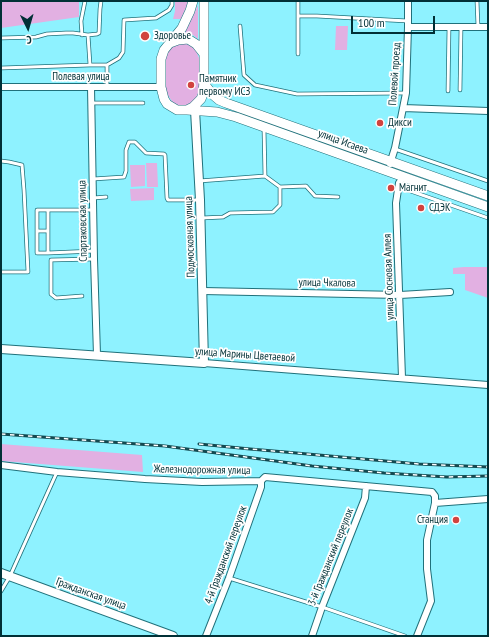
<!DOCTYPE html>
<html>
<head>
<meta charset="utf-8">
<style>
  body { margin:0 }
  #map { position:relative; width:489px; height:637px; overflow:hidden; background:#8ef2ff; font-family:"PT Sans Narrow",sans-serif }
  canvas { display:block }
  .frame { position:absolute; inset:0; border:2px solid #013036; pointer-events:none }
  .north { position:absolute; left:8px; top:8px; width:40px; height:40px; -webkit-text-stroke:3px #fff; paint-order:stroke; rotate:175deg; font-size:11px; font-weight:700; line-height:16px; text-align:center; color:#013036 }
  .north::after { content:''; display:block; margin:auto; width:14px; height:18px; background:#013036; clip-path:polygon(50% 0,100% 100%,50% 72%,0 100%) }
  .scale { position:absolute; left:351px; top:16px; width:84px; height:18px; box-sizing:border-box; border:2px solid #013036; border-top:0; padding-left:5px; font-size:12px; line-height:14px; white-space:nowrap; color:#013036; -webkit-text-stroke:3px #fff; paint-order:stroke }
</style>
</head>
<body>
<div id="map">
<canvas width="489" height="637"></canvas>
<div class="frame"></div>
<div class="north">С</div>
<div class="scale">100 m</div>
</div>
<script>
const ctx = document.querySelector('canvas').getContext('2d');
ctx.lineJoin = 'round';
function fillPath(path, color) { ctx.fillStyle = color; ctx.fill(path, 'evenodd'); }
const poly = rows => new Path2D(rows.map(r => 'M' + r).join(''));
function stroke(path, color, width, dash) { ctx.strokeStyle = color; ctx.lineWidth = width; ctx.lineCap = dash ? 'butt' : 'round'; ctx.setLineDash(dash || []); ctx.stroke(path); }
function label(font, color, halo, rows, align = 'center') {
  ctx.font = font + ' "PT Sans Narrow",sans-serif'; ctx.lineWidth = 3.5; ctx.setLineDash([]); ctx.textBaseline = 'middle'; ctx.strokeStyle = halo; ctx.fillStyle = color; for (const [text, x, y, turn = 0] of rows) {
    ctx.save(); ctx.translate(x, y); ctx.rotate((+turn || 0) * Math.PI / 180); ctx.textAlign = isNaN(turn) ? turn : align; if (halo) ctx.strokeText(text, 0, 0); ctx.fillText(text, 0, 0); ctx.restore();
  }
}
const green = poly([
  [1,1,79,1,79,17,1,28],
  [175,1,188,1,186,8,181,19,173,19,175,11],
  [198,5,198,39,193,35,185,33],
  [336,26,348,26,347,50,335,50],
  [183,43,192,46,195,48,199,58,199,91,197,96,194,101,187,105,182,106,174,104,171,100,166,92,166,57,167,53,173,46],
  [146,163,157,163,158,187,147,187],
  [130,165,145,165,145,186,131,187],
  [154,188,154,200,131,201,130,189],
  [464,267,488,267,488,298,465,290,465,274,453,274,453,268],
  [1,444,142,455,143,472,1,461]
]);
const service = poly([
  [477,1,478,27],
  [298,16,317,16,389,20,408,21],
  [240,26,244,75,255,85,297,94,406,93],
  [82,35,81,21,85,1],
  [88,35,97,34,99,33,100,9,101,1],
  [1,38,36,37,47,34,66,33,73,33,88,35,90,65,107,65],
  [298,54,298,1],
  [1,68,90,65],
  [107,87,107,65,119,58,123,52,124,20,156,18,169,10,172,5,172,1],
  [460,90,461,27],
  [448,91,449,27],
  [91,103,143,103],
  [395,149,488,181],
  [1,161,9,162,22,165,24,190,28,272,1,272],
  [265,176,280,187,306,186,315,196,338,197],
  [93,179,124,177,126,171,126,150,129,142,135,142,146,153,164,154,165,155,167,198,168,200,200,200],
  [199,181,265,176,264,129],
  [399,187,488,218],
  [93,198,106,197],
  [93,210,48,210,48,253,94,251],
  [202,218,223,217,230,213,273,212,280,205,280,187],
  [37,231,48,231],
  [48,253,37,253,37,210,48,210],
  [82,296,56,298,51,294,51,260,94,259],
  [229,578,322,607,405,636],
  [1,591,10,576,57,472]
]);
const minor = poly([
  [408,27,488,27],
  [1,87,161,87],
  [91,87,94,259,97,355],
  [403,108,488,111],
  [390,164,395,148,406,93,408,27,408,1],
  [203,291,400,295,450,292],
  [204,363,488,385],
  [402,378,396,203,399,183,404,176],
  [1,465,57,472,145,479,202,482,261,481,265,477,432,492,435,496,435,503,427,540,427,569,431,601,417,636],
  [435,503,488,499],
  [206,636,229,578,261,487,261,481],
  [312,636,322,607,365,498,366,486]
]);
const tertiary = poly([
  [1,349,204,363,200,200,195,110],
  [1,573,173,636]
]);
const secondary = poly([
  [193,1,190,11,182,28,164,50,161,59,161,87,164,99,167,104,177,110,187,110,193,107,201,99,203,94,204,80,204,1],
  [170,43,178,40,188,39,196,44,204,54],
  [204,80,206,86,213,95,219,100,226,103,488,196],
  [187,110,217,112,236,117,488,207]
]);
const rail = poly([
  [1,434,165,446,312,466,384,473,447,477,488,476],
  [199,444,250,449,285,452,419,464,488,467]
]);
const markers = [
  [145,36,5,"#d1433e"],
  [191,85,4,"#d1433e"],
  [380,123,4,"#d1433e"],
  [391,188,4,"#d1433e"],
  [421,208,4,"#d1433e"],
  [456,520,4,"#d1433e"]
];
const poiNames = [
  ["Здоровье",154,36],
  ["Памятник",199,79],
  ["первому ИСЗ",199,92],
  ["Дикси",388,123],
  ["Магнит",399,188],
  ["СДЭК",429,208],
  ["Станция",448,520,"right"]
];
const streetNames = [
  ["Полевой проезд",395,74,-86],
  ["Полевая улица",81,77],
  ["улица Исаева",343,142,20],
  ["Спартаковская улица",83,221,-91],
  ["Подмосковная улица",190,237,-92],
  ["улица Сосновая Аллея",389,277,-92],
  ["улица Чкалова",327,283,1],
  ["улица Марины Цветаевой",245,355,4],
  ["Железнодорожная улица",202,470,1],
  ["4-й Гражданский переулок",226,555,-70],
  ["3-й Гражданский переулок",331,557,-68],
  ["Гражданская улица",91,594,20]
];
fillPath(green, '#e2b0e2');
stroke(service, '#20717b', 4.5);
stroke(minor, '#20717b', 8);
stroke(tertiary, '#20717b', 10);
stroke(secondary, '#20717b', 10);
stroke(service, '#fff', 3);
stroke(minor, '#fff', 6);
stroke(tertiary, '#fff', 8);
stroke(secondary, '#fff', 9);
stroke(rail, '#134950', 3);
stroke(rail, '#fff', 1.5, [4.5]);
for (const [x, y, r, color] of markers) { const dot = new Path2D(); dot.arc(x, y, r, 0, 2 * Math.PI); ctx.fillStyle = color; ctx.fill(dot); stroke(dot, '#fff', 1.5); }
label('11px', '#013036', '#fff', poiNames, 'left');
label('11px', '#013036', '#fff', streetNames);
</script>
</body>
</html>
